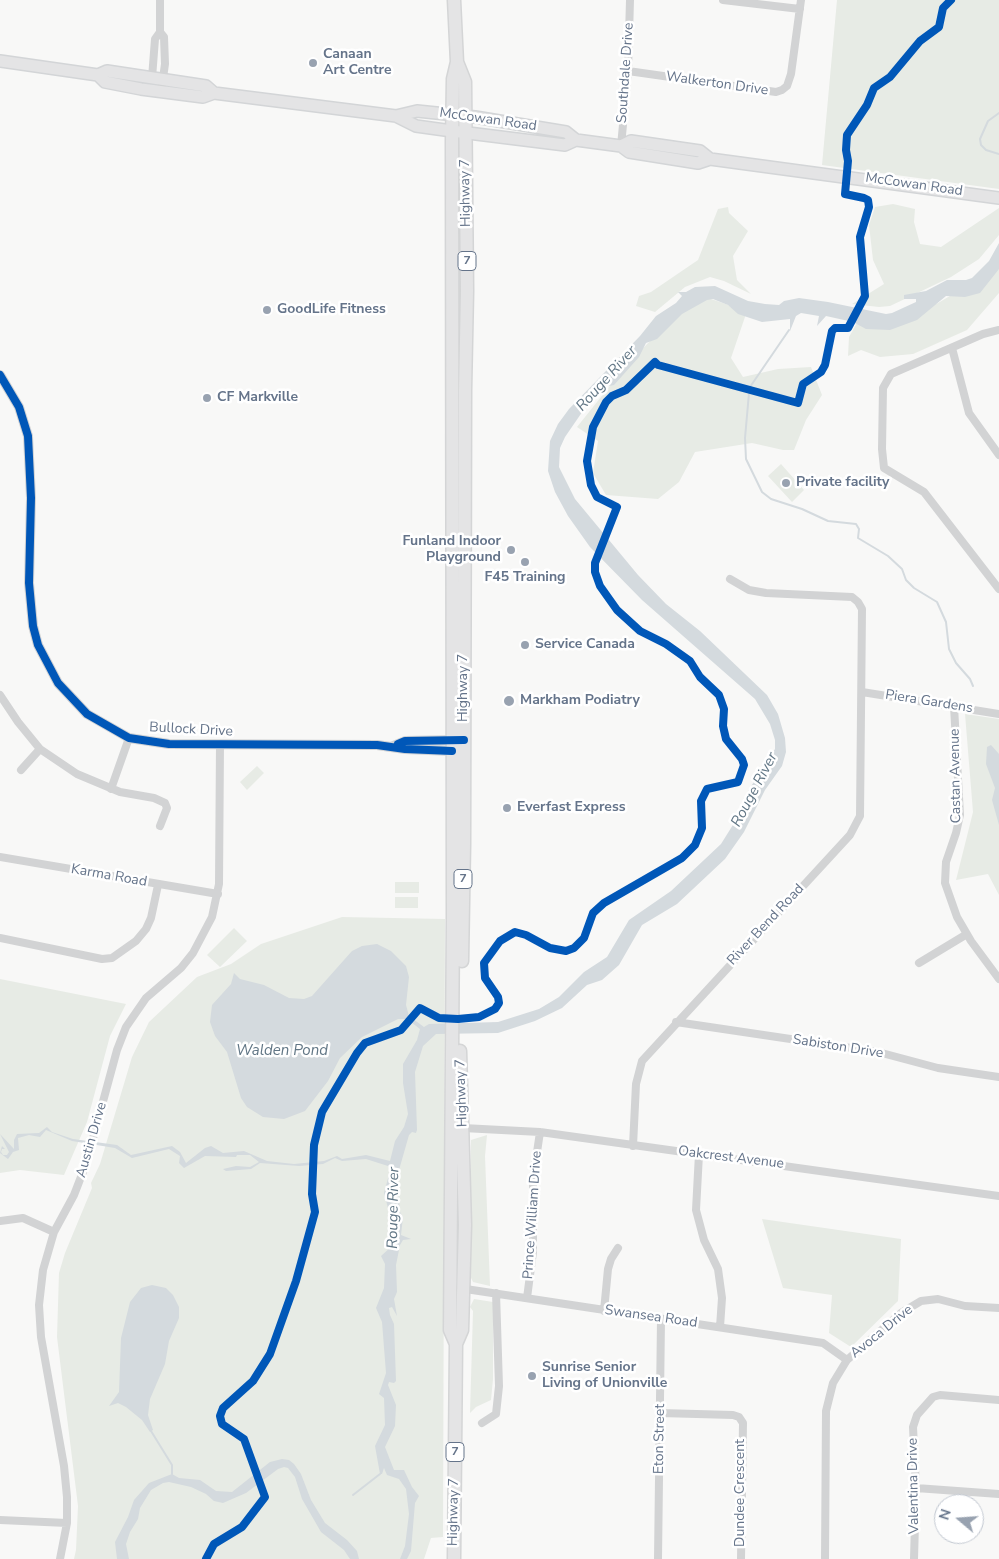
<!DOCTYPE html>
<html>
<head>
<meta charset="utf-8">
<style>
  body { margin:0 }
  #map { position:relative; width:999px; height:1559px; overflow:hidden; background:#f8f8f7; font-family:"Nunito Sans",sans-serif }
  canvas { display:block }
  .north { position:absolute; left:934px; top:1494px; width:50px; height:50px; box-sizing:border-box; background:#fff; border:1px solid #c1c7d0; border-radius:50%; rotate:288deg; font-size:14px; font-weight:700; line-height:20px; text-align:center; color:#65748a }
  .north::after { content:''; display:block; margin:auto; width:18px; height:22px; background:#98a2b0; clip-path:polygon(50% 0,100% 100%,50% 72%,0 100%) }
</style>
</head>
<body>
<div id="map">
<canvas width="999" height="1559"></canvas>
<div class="north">N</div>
</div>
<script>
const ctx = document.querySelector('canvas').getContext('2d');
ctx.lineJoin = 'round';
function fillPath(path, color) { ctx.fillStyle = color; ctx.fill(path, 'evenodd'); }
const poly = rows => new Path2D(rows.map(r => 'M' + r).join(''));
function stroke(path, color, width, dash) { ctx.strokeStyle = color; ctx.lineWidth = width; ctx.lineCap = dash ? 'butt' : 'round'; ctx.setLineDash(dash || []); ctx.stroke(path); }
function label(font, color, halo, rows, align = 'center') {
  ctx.font = font + ' "Nunito Sans",sans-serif'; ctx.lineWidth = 5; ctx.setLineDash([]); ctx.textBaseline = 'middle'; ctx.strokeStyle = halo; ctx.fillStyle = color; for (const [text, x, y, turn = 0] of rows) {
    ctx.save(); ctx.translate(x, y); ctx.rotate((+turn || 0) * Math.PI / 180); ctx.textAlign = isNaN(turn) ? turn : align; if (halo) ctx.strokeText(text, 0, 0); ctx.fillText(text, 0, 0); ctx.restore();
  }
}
const green = poly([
  [837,0,999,0,999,189,822,165],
  [893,204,915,209,914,222,920,244,941,247,999,208,999,235,979,259,951,277,890,306,879,307,852,304,884,284,873,260,869,225,875,207],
  [728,207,729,213,748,231,733,256,737,280,751,294,724,281,710,277,685,287,655,312,636,306,639,296,651,292,698,260,718,209],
  [999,258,999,293,967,330,913,354,880,357,861,350,848,356,849,337,858,321,878,327,938,303,955,293],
  [702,296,726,304,746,314,731,358,743,377,778,369,811,367,822,395,806,420,794,450,783,450,752,443,695,452,679,482,658,499,606,495,593,473,598,441,577,427,625,367,651,340],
  [781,464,804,490,792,502,768,476],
  [965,714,999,719,999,895,988,874,956,880,973,812],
  [257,766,264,773,247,790,240,782],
  [395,882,419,882,419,893,395,893],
  [395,897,418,897,418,908,395,908],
  [342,917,445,919,443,1537,431,1538,424,1559,74,1559,76,1550,78,1506,57,1337,59,1273,65,1253,92,1188,91,1183,100,1164,132,1057,149,1022,197,977,231,964,261,944],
  [234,928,247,941,220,967,207,955],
  [0,979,126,1004,110,1036,87,1122,64,1175,20,1170,0,1173],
  [487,1135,485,1156,490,1286,473,1282,469,1274,471,1140],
  [762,1219,901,1239,898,1301,851,1347,829,1333,832,1295,783,1288],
  [474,1299,493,1302,493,1379,491,1400,476,1407,470,1413,473,1311,470,1307]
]);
const water = poly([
  [999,243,999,269,980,293,965,297,946,296,917,320,890,330,866,329,853,322,826,316,817,326,819,316,801,313,796,316,790,331,790,319,762,322,738,314,728,305,713,299,707,300,682,314,657,339,646,343,639,357,614,385,604,387,587,405,565,437,560,448,559,467,575,499,638,575,666,604,700,631,767,695,778,714,785,738,786,752,782,766,765,790,744,832,725,859,677,904,642,925,619,965,602,980,587,985,562,1008,535,1021,498,1033,436,1034,423,1046,415,1072,417,1130,416,1133,412,1132,409,1135,397,1177,400,1212,403,1217,401,1235,411,1239,403,1240,400,1245,396,1265,397,1292,394,1299,397,1316,392,1307,389,1308,390,1315,394,1324,396,1381,394,1383,389,1382,388,1385,396,1405,395,1426,385,1447,394,1470,404,1470,412,1487,419,1496,415,1503,411,1551,407,1559,400,1559,405,1546,409,1514,406,1489,399,1479,387,1475,384,1468,382,1474,380,1474,375,1446,385,1425,384,1398,379,1394,386,1373,382,1322,376,1308,384,1288,385,1264,381,1256,391,1247,389,1242,392,1223,384,1193,390,1171,388,1166,366,1159,342,1161,335,1158,323,1164,299,1166,260,1163,251,1169,226,1171,223,1169,236,1166,250,1167,259,1162,250,1155,237,1155,236,1157,205,1156,184,1168,179,1163,180,1156,169,1149,132,1158,115,1148,72,1141,46,1130,40,1137,29,1135,18,1138,19,1150,13,1152,8,1159,0,1153,2,1146,5,1149,2,1149,1,1152,3,1155,7,1155,9,1152,0,1134,14,1149,14,1140,17,1134,39,1133,47,1127,52,1132,73,1139,117,1145,131,1155,172,1146,180,1152,186,1163,205,1148,211,1146,223,1153,244,1151,267,1161,294,1164,324,1161,337,1156,342,1159,366,1155,390,1161,395,1141,404,1127,408,1114,403,1083,403,1064,417,1040,420,1029,407,1019,398,1019,362,1037,340,1058,328,1081,305,1111,284,1119,263,1117,247,1107,241,1098,227,1052,215,1036,210,1022,212,1005,231,984,234,973,240,979,264,985,289,998,304,999,312,996,352,951,362,946,377,944,391,951,406,966,409,977,406,1005,409,1016,424,1027,429,1024,498,1022,539,1009,559,997,584,972,607,957,629,920,671,891,721,844,736,820,748,791,775,749,775,740,770,724,755,699,642,600,590,547,568,516,555,492,548,471,550,441,558,424,569,409,640,336,656,316,676,303,682,296,678,292,686,292,695,287,715,286,748,301,765,304,779,305,784,301,799,298,828,302,886,314,892,313,916,302,916,299,904,299,904,295,926,291,947,280,966,280,972,278,989,261],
  [991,745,999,754,999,825,992,800,995,788,986,764,987,747],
  [152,1285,166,1288,173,1295,179,1307,179,1318,169,1341,165,1364,150,1399,148,1415,153,1430,150,1432,142,1420,126,1407,118,1403,109,1406,119,1392,121,1338,130,1302,141,1288],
  [282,1459,289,1460,294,1464,301,1474,311,1500,325,1523,347,1540,357,1551,359,1559,350,1559,344,1550,321,1532,302,1499,295,1477,288,1468,284,1467,278,1469,246,1493,223,1503,214,1501,206,1494,191,1487,169,1482,163,1483,151,1490,140,1508,138,1519,130,1532,126,1544,129,1559,117,1559,115,1542,128,1517,134,1500,149,1483,172,1474,179,1478,200,1480,216,1491,232,1492,270,1462]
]);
const stream = poly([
  [999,113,988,121,980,139,981,145,986,150,999,154],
  [750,387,789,330],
  [749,393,745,438,746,459,762,492,771,499,802,509,828,521,856,524,859,529,858,538,888,556,902,569,906,580,914,588,937,602,946,622,949,649,956,663,970,679,973,686],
  [151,1431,172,1465,172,1474],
  [353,1495,380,1474]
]);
const minor = poly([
  [160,0,160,32,164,37,165,64,161,92],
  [723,0,800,9],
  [628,71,776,92,782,90,787,86,791,74,801,0],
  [152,78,155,39,160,32],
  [621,146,628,71,630,0],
  [999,330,983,334,891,374,883,388,882,449,884,468,924,492,999,589],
  [952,348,969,413,999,455],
  [862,692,999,714],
  [0,695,18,722,40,749,77,774,120,792,154,798,165,803,167,808,160,826],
  [954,706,960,815,956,833,946,862,945,883,957,917,971,941,999,979],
  [21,770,40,749],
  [111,789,129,738],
  [0,857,218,894],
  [0,938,102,959,112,958,136,941,146,929,151,918,158,885],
  [919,963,967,934],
  [676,1022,878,1052,938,1068,999,1077],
  [463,1128,540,1132,999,1196],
  [633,1146,636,1084,642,1061,850,835,860,816,862,609,858,602,852,597,766,593,749,590,730,579],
  [699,1154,696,1210,704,1240,718,1269,722,1298,720,1327],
  [0,1221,23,1218,54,1232],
  [459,1288,823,1343,847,1360],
  [527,1298,533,1252,533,1179,540,1132],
  [604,1311,608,1269,611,1259,618,1248],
  [660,1413,733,1415,739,1417,743,1423,741,1559],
  [482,1423,496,1414,499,1386,496,1293],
  [916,1488,999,1494],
  [0,1520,67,1523],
  [60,1559,67,1523,67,1497,64,1466,41,1337,39,1305,43,1270,54,1232,74,1195,86,1164,117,1050,126,1027,146,998,181,968,193,953,212,917,219,884,220,744],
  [658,1559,661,1319],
  [825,1559,826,1411,833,1383,847,1360,901,1313,921,1301,938,1299,965,1306,999,1308],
  [914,1559,916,1488,913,1427,917,1415,933,1397,940,1395,999,1400]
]);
const tertiary = poly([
  [0,375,19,407,28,436,31,498,29,583,33,626,38,645,58,683,87,714,129,738,169,744,377,745,405,749,452,751],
  [393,746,405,741,459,740]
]);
const secondary = poly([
  [0,61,98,75,107,71,206,86,214,93],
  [98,75,105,82,141,89,203,97,214,93,396,116,416,126,452,131,565,145,576,140,621,146,629,152,698,163,710,159,999,198],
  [396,116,417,111,475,117,566,132,576,140],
  [621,146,631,141,700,151,710,159]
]);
const primary = poly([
  [457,62,465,82,467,291,465,390,464,844,462,961],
  [456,1344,462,1330,465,1225,460,1051],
  [454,1559,456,1344,450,1330,453,916,452,141,453,79,457,62,454,0]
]);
const cycleway = poly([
  [0,375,19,407,28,436,31,498,29,583,33,626,38,645,58,683,87,714,129,738,169,744,377,745,405,749,452,751],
  [398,744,405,741,464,740],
  [206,1559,214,1544,242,1527,265,1497,244,1439,222,1424,220,1416,223,1408,253,1381,270,1354,296,1281,315,1212,312,1194,314,1145,322,1112,357,1053,365,1043,401,1030,420,1008,439,1018,458,1019,479,1017,495,1009,499,1003,498,997,485,978,484,963,500,941,515,932,526,935,550,948,566,951,574,948,584,938,593,913,604,903,682,858,695,845,702,828,701,801,707,789,738,782,744,765,742,759,726,739,723,726,724,709,719,695,700,677,690,661,666,644,640,631,617,610,600,586,595,572,595,563,617,507,597,497,591,485,587,461,593,427,606,402,612,396,626,390,655,362,658,365,798,403,803,384,821,372,825,365,832,331,835,328,848,328,865,296,860,237,869,207,868,200,864,198,845,194,848,161,846,150,847,135,867,105,874,88,890,77,920,41,939,27,943,8,951,0]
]);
const markers = [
  [313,63,5,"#98a2b0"],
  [267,310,5,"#98a2b0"],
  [207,398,5,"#98a2b0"],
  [786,483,5,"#98a2b0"],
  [511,550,5,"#98a2b0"],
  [525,562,5,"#98a2b0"],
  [525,645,5,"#98a2b0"],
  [509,701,6,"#98a2b0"],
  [507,808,5,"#98a2b0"],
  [532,1376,5,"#98a2b0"]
];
const shields = [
  [467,261,18],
  [463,879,18],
  [455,1452,18]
];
const shieldNames = [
  ["7",467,261],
  ["7",463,879],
  ["7",455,1452]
];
const poiNames = [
  ["Canaan",323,55],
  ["Art Centre",323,71],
  ["GoodLife Fitness",277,310],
  ["CF Markville",217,398],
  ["Private facility",796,483],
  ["Funland Indoor",501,542,"right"],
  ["Playground",501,558,"right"],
  ["F45 Training",525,578,"center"],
  ["Service Canada",535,645],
  ["Markham Podiatry",520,701],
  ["Everfast Express",517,808],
  ["Sunrise Senior",542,1368],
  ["Living of Unionville",542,1384]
];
const streetNames = [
  ["Southdale Drive",626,73,-86],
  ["Walkerton Drive",717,84,8],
  ["McCowan Road",488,120,8],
  ["McCowan Road",914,185,8],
  ["Highway 7",466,193,-91],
  ["Highway 7",464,688,-90],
  ["Piera Gardens",929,702,9],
  ["Bullock Drive",191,730,3],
  ["Castan Avenue",956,776,-91],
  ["Karma Road",109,876,10],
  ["River Bend Road",766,925,-47],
  ["Sabiston Drive",838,1047,9],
  ["Highway 7",462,1093,-92],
  ["Austin Drive",92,1140,-74],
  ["Oakcrest Avenue",731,1158,7],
  ["Prince William Drive",533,1215,-86],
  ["Swansea Road",651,1317,8],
  ["Avoca Drive",882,1332,-39],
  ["Eton Street",660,1439,-89],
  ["Valentina Drive",914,1486,-91],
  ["Dundee Crescent",741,1493,-90],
  ["Highway 7",454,1512,-89]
];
const waterNames = [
  ["Rouge River",607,379,-48],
  ["Rouge River",755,790,-62],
  ["Walden Pond",282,1051],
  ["Rouge River",394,1208,-89]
];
fillPath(green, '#e7ebe5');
fillPath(water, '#d4dade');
stroke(stream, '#d4dade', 2);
stroke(secondary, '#d3d5d7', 14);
stroke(primary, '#d4d5d6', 15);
stroke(minor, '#d2d3d4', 8);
stroke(tertiary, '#d2d3d4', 10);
stroke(secondary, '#e4e4e5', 11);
stroke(primary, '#e4e4e5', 12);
stroke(cycleway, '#0057b8', 8);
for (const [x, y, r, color] of markers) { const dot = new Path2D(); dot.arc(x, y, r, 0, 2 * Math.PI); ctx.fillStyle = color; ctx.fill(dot); stroke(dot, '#fff', 2); }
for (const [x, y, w] of shields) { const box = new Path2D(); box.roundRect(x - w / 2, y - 9.5, w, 19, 4); ctx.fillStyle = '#fff'; ctx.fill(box); stroke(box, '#65748a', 1); }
label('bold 12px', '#65748a', null, shieldNames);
label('bold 14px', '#65748a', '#fff', poiNames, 'left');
label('14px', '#65748a', '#fff', streetNames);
label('italic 15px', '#617685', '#fff', waterNames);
</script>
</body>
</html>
